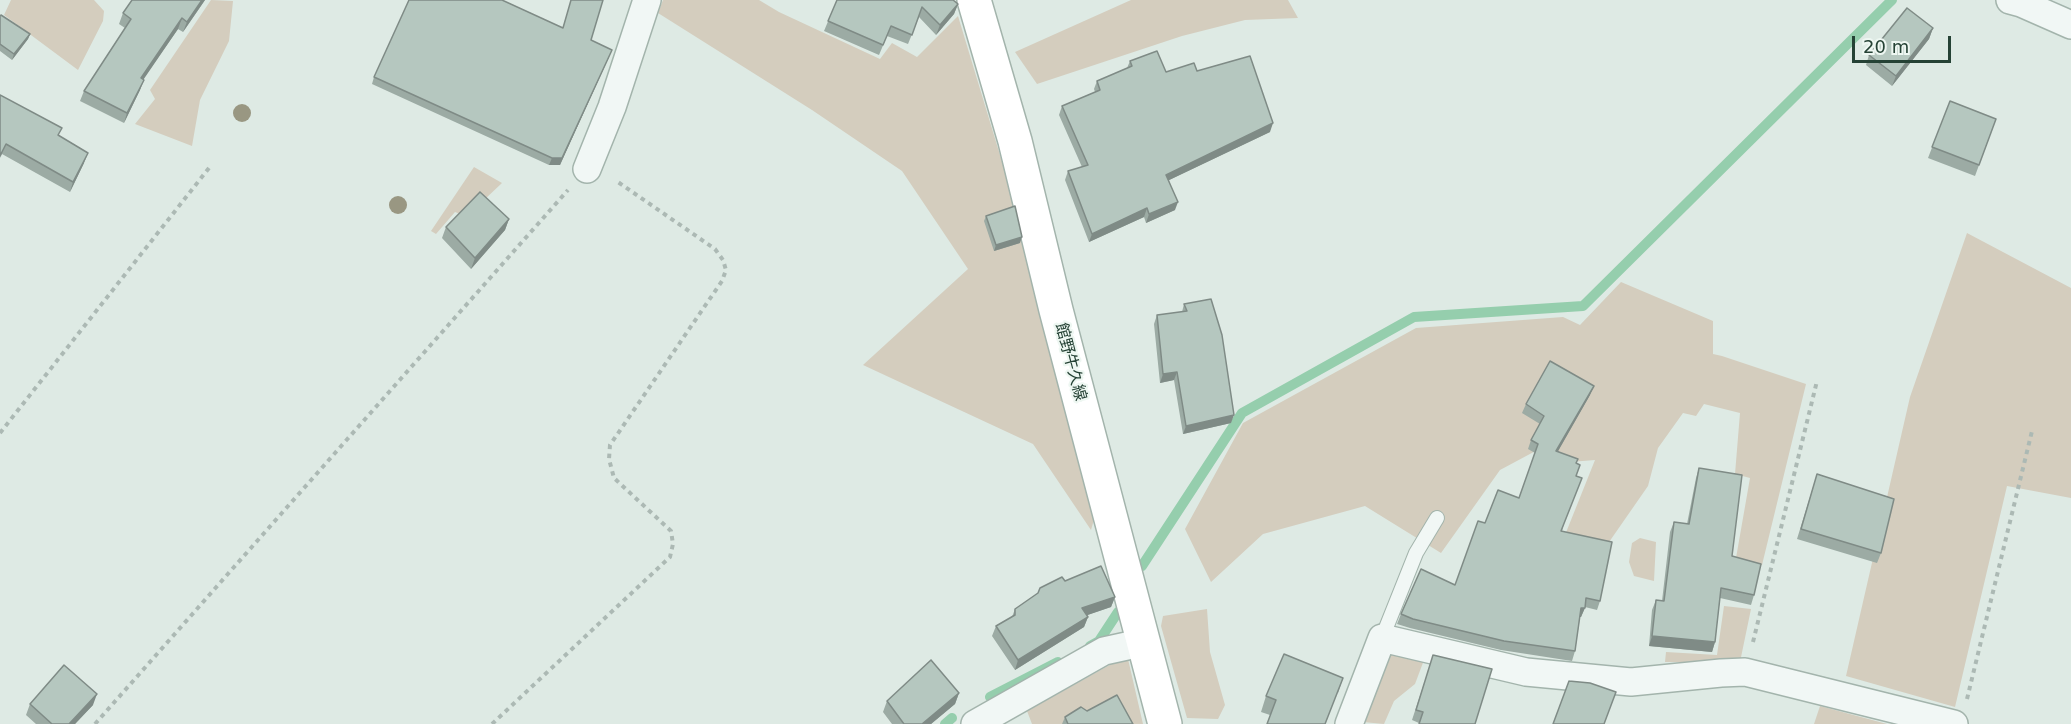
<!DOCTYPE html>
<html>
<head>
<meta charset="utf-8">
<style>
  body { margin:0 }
  #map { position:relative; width:2071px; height:724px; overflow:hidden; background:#deeae4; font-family:"DejaVu Sans",sans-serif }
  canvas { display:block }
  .scale { position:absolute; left:1852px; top:36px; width:99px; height:27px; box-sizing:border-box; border:3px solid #254235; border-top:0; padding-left:8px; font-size:18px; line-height:21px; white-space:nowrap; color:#254235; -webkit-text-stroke:4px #eef7f2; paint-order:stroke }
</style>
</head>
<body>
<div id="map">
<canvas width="2071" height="724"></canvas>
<div class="scale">20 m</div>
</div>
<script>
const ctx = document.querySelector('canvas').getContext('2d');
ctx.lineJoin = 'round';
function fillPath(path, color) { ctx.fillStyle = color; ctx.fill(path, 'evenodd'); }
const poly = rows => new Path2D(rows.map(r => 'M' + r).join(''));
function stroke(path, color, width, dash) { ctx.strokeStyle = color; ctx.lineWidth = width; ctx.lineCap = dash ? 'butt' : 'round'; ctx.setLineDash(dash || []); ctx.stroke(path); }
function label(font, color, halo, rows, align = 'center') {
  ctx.font = font + ' "DejaVu Sans","Noto Sans JP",sans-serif'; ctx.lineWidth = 4.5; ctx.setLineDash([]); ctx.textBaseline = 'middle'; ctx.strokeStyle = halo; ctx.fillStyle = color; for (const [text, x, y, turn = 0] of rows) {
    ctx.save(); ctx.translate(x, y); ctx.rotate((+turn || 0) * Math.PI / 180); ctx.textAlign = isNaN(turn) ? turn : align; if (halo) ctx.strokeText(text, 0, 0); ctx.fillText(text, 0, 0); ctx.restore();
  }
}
const green = poly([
  [11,0,94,0,104,11,103,21,78,70,4,15],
  [211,0,233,1,229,41,200,100,192,146,135,124,155,99,150,90],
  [663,0,759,0,779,12,880,59,892,43,917,57,958,16,1006,175,1097,509,1091,530,1033,444,863,365,968,269,902,171,812,110,658,13],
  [1131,0,1288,0,1298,18,1245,20,1182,36,1037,84,1015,52],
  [474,167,502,183,484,200,460,214,455,212,436,234,431,231],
  [1967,233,2071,288,2071,498,2007,486,1955,707,1846,676,1910,397],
  [1621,282,1713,321,1713,354,1722,356,1806,384,1762,565,1736,558,1750,478,1735,474,1740,413,1704,404,1696,416,1683,413,1658,448,1648,486,1607,545,1565,535,1595,460,1570,462,1543,447,1500,470,1441,553,1365,506,1263,534,1211,582,1185,529,1243,423,1416,328,1563,317,1580,325],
  [1640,538,1656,542,1654,581,1634,576,1629,562,1632,543],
  [1724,606,1751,609,1740,662,1665,662,1666,652,1717,655],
  [1207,609,1210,652,1225,705,1218,719,1187,718,1161,626,1163,616],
  [1389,654,1424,660,1415,684,1394,701,1384,724,1363,722],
  [1128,659,1143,724,1032,724,1027,711,1115,662],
  [1820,706,1887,724,1814,724]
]);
const stream = poly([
  [1142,566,1242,413,1414,317,1583,306,1892,0],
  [1090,646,1099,641,1118,612],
  [990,697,1058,662],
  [945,724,952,718]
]);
const path = poly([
  [0,433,209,168],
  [1753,642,1817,381],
  [1967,699,2032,431],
  [95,724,568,190],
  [492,724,670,557,673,544,671,531,614,478,609,459,610,445,722,281,726,270,723,260,715,249,615,180]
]);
const service = poly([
  [1382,638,1416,553,1437,518]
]);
const minor = poly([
  [2010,0,2021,3,2071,25],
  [587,169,612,107,647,0],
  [975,724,1104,651,1145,642],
  [1349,724,1382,638,1526,672,1631,682,1721,673,1745,672,1954,724]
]);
const secondary = poly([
  [974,0,1015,141,1056,310,1165,724]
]);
const trees = [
  [242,113],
  [398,205]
];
const wall = poly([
  [132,0,205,0,183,32,178,29,143,79,140,90,124,123,80,101,84,91,125,28,119,24,123,13],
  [571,0,603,0,591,40,609,57,560,165,549,165,372,84,374,77,563,27],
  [837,0,958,4,954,14,936,35,919,17,908,44,887,36,879,55,824,31],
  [0,16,30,34,28,39,12,60,0,51],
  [1933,28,1929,39,1892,86,1866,65,1869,55],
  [1130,61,1166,72,1197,71,1270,132,1169,180,1175,210,1146,223,1144,217,1089,242,1065,180,1068,171,1082,167,1059,115,1062,106,1095,92,1094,89,1097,81,1127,68],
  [0,95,59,136,84,163,70,192,2,154,0,158],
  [1950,101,1996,119,1975,176,1928,158],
  [986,216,1020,243,994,251,984,221],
  [509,219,505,230,471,269,442,238,446,227],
  [1184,304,1231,423,1183,434,1174,380,1160,383,1154,324,1157,315,1182,312],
  [1590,395,1558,451,1576,463,1576,476,1562,531,1600,601,1597,610,1585,607,1581,617,1580,617,1575,651,1572,661,1501,650,1410,628,1397,624,1401,614,1455,585,1485,523,1519,498,1535,453,1528,449,1531,440,1540,424,1522,413,1526,404],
  [1699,468,1732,556,1754,595,1751,605,1720,598,1715,642,1712,652,1649,646,1652,610,1656,600,1662,601,1670,532,1674,522,1687,524,1696,478],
  [1817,474,1881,553,1877,563,1797,539],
  [1065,581,1115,597,1111,607,1087,615,1088,617,1084,627,1015,670,992,636,996,626,1012,617,1015,609,1038,593],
  [1430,665,1492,669,1419,723,1412,720],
  [1343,678,1338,693,1270,715,1261,712,1266,696],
  [959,693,955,704,931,724,892,724,883,712,887,701],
  [30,704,93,705,75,724,36,724,26,715],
  [1087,711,1133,724,1062,724,1065,717]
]);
const shadedWall = poly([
  [202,0,205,0,183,32,187,22],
  [958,4,954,14,936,35,940,25],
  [182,18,178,29,137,89,141,78],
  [1933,28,1929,39,1892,86,1896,76],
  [30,34,28,39,12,60,14,54],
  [612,50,560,165,549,165,552,158],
  [144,80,140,90,124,123,127,113],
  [1273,123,1270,132,1163,183,1166,175],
  [88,153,84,163,70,192,73,182],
  [1178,202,1175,210,1146,223,1149,214],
  [1147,208,1144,217,1089,242,1092,234],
  [509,219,505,230,471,269,475,258],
  [1022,237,1020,243,994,251,996,245],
  [1177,372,1174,380,1160,383,1163,374],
  [1594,386,1590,395,1553,460,1556,451],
  [1234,415,1231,423,1183,434,1186,426],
  [1115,597,1111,607,1079,618,1082,608],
  [1581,608,1585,608,1581,617,1578,617],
  [1088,617,1084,627,1015,670,1018,660],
  [1652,636,1715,642,1712,652,1649,646],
  [959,693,955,704,931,724,922,724],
  [97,694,93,705,75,724,69,724]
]);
const building = poly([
  [132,0,202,0,187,22,182,18,141,78,144,80,127,113,84,91,131,19,123,13,132,0],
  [409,0,502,0,563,28,571,0,603,0,591,40,612,50,562,158,552,158,374,77,409,0],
  [837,0,953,0,958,4,940,25,922,7,912,35,891,26,883,45,828,21,837,0],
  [1907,8,1933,28,1896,76,1869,55,1907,8],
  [1,15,30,34,14,54,0,44,0,16,1,15],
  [1157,51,1166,72,1194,63,1197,71,1250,56,1273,123,1166,175,1178,202,1149,214,1147,208,1092,234,1068,171,1088,165,1062,106,1100,90,1097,81,1132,66,1130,61,1157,51],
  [0,95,62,128,58,135,88,153,73,182,6,144,0,156,0,95],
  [1950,101,1996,119,1979,165,1932,147,1950,101],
  [480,192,509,219,475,258,446,227,480,192],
  [1015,206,1022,237,996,245,986,216,1015,206],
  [1211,299,1222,335,1234,415,1186,426,1177,372,1163,374,1157,315,1187,311,1184,304,1211,299],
  [1550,361,1594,386,1556,451,1578,459,1576,463,1580,465,1576,476,1582,478,1561,531,1612,542,1600,601,1586,598,1585,608,1581,608,1575,651,1504,641,1413,619,1401,614,1421,569,1455,585,1478,521,1485,523,1498,490,1519,498,1538,444,1531,440,1544,416,1526,404,1550,361],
  [1699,468,1742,475,1732,556,1761,564,1754,595,1721,588,1715,642,1652,636,1656,600,1664,601,1674,522,1689,524,1699,468],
  [1817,474,1894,499,1881,553,1801,529,1817,474],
  [1101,566,1115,597,1082,608,1088,617,1018,660,996,626,1015,615,1015,609,1038,593,1040,588,1062,577,1065,581,1101,566],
  [1284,654,1343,678,1325,724,1267,724,1276,700,1266,696,1284,654],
  [1433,655,1492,669,1475,724,1419,724,1423,712,1416,710,1433,655],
  [931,660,959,693,922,724,904,724,887,701,931,660],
  [64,665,97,694,69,724,52,724,30,704,64,665],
  [1569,681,1590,683,1616,692,1604,724,1553,724,1569,681],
  [1117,695,1133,724,1068,724,1065,717,1081,707,1087,711,1117,695]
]);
const streetNames = [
  ["館野牛久線",1070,362,75]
];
fillPath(green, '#d4cdbe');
stroke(stream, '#95cead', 10);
stroke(service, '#a3b4ac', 16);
stroke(minor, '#a3b4ac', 30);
stroke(secondary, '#a3b4ac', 36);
stroke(path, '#acb9b4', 4, [4.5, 4.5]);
stroke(service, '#f1f7f5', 14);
stroke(minor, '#f1f7f5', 27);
stroke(secondary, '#fff', 33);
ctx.fillStyle = '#999782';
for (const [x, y] of trees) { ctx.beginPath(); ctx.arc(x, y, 9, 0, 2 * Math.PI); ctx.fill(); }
fillPath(wall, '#9caba4');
fillPath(shadedWall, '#7f8b86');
fillPath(building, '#b5c7bf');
stroke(building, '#7f8b86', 1.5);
label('16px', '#254235', '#eef7f2', streetNames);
</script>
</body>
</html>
